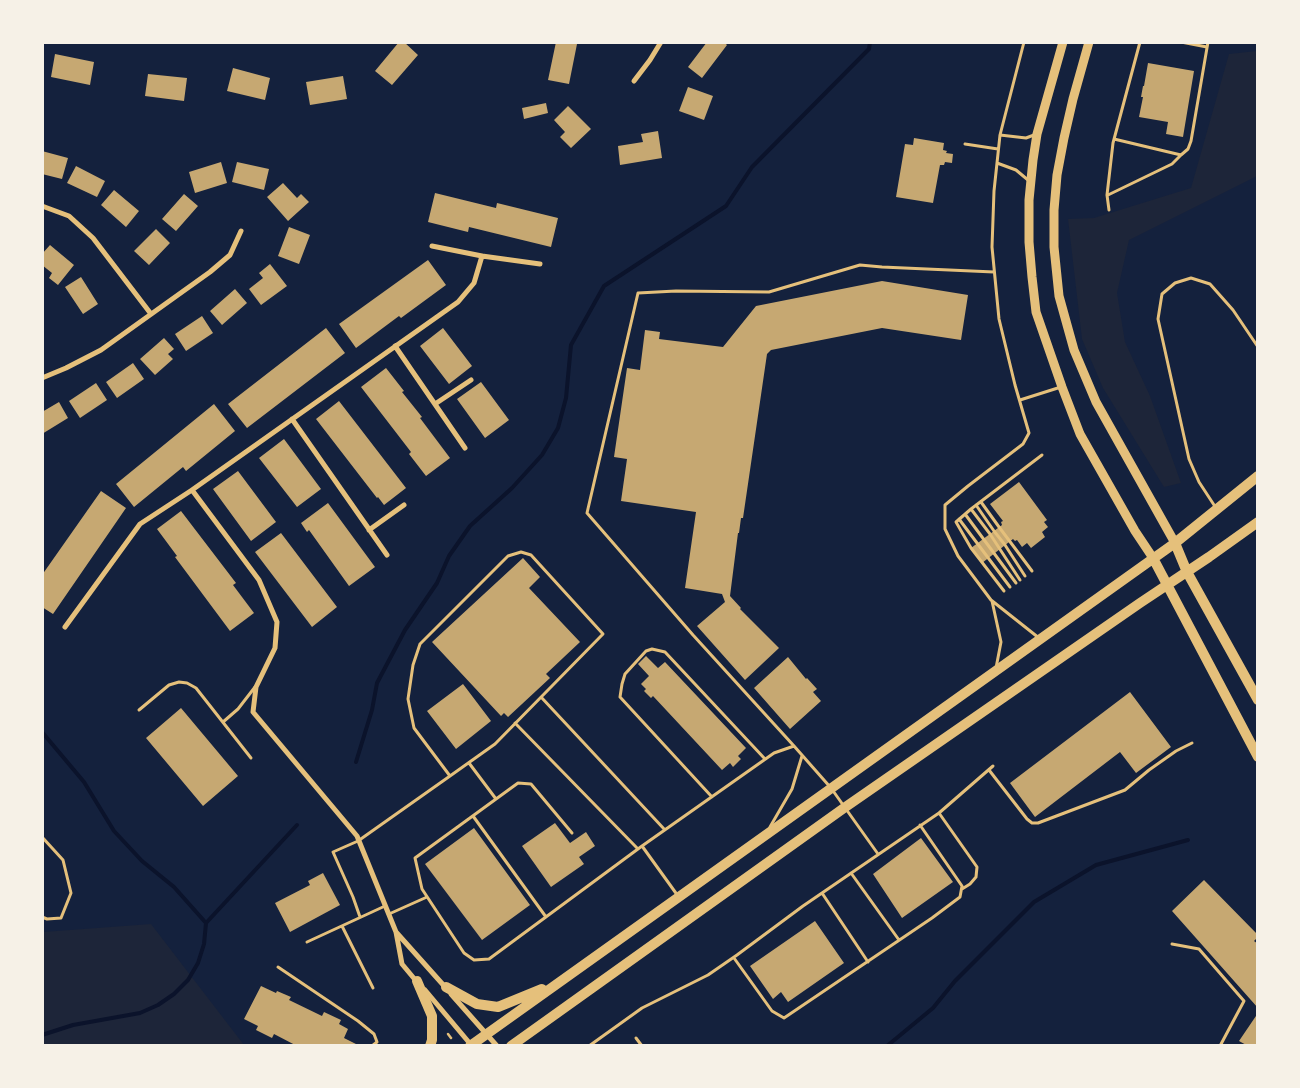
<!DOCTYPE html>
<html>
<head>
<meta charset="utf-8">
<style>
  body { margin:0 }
  #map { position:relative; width:1300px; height:1088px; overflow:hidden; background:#14213d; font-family:Karla,sans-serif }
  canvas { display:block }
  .frame { position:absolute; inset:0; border:44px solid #f6f1e7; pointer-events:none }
</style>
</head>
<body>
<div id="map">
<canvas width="1300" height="1088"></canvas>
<div class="frame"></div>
</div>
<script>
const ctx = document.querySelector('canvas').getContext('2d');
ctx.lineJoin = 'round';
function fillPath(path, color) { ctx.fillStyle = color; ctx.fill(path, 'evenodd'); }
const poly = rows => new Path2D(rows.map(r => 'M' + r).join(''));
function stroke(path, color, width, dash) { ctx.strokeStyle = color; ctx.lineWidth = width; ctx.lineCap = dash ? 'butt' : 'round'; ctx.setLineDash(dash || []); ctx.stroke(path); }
const green = poly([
  [1257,51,1258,135,1256,141,1257,145,1257,176,1129,240,1117,293,1125,342,1150,396,1181,483,1164,487,1103,388,1082,339,1068,219,1094,218,1191,188,1229,54],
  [151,924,244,1045,43,1045,43,932]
]);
const stream = poly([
  [42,732,84,782,114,831,142,861,174,887,206,923,204,944,198,963,188,980,174,994,158,1005,140,1013,73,1025,42,1035],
  [356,762,372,710,377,683,405,630,437,583,449,556,470,526,512,488,542,455,558,428,566,398,571,345,604,286,726,206,752,167,869,49,870,42],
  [206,923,297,825],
  [887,1046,933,1008,955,981,1034,902,1096,865,1188,840]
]);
const building = poly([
  [399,42,404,42,418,55,392,85,375,71],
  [556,42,567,42,577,44,569,84,548,80],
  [707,42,724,42,727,45,702,78,688,67],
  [55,54,94,62,90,85,51,77],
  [1148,63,1194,71,1183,137,1166,134,1168,122,1139,117,1143,97,1141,97,1143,86,1144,86],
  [233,68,270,78,265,100,227,91],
  [148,74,187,78,184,101,145,96],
  [343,76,347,99,310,105,306,82],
  [688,87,713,96,704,120,679,111],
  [546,103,548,113,524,119,522,108],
  [568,106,591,129,571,148,560,137,565,132,554,120],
  [658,131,662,158,620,165,618,146,643,142,641,134],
  [914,138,944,143,943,150,947,151,946,153,953,154,952,163,945,162,944,165,940,165,933,203,896,197,905,144,913,145],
  [42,151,68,158,62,179,42,174],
  [221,162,227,183,195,193,189,172],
  [237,162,269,169,264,190,232,182],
  [76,166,105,181,97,197,67,183],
  [283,183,297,198,301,194,309,202,288,221,267,197],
  [114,190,139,211,126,227,101,205],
  [435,193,496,208,497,203,558,218,551,247,469,227,468,232,428,222],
  [184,194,198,206,176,231,162,219],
  [289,227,310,235,299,264,278,256],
  [156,229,170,243,149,265,134,251],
  [50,245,74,265,58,285,49,278,52,273,42,265,42,254],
  [428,260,446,285,401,318,399,316,356,348,339,324],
  [270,264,287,286,261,305,249,289,263,278,259,273],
  [81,277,98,304,83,314,65,287],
  [882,281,968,295,961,340,882,328,771,350,767,354,743,518,741,518,739,533,738,533,730,596,741,608,740,609,779,648,745,680,697,626,725,602,722,594,685,588,696,512,621,501,627,459,614,457,627,368,640,370,645,330,660,332,659,339,723,347,756,306],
  [235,289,247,303,222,325,210,311],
  [202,316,213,333,186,351,175,334],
  [326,328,345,353,247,428,228,404],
  [443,328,472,366,449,384,420,346],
  [164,338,174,349,168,354,173,359,155,375,140,359],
  [133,363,144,379,117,398,106,382],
  [386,368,404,391,402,392,422,417,420,418,450,458,426,476,409,454,411,452,361,387],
  [481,382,509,420,485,438,457,399],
  [96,383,107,400,80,418,69,401],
  [339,401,406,488,384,505,378,497,377,498,316,419],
  [59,402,68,418,42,434,42,412],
  [214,404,235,431,186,471,183,467,134,507,116,484],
  [284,439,321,489,297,507,259,458],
  [238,471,276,522,251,541,213,489],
  [1019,482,1047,520,1044,522,1048,527,1042,532,1045,537,1031,548,1027,543,1022,547,1017,540,1015,541,1013,539,982,563,971,548,1002,525,1001,522,1003,521,990,504],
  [101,491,126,508,53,614,42,607,42,575],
  [328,503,375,567,349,586,309,530,307,532,301,523],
  [181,511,236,583,233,585,254,613,230,631,175,557,177,556,157,529],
  [281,533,337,607,312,627,255,552],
  [523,558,540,577,529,588,580,642,546,674,550,678,508,717,504,713,501,716,432,642],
  [646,656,658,668,665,662,746,748,738,756,741,759,733,767,730,763,722,770,653,696,651,698,644,691,646,689,641,684,649,676,638,664],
  [788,657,806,679,807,678,817,689,813,692,821,701,790,729,754,688],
  [463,684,491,721,456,749,427,711],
  [1130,692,1171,747,1136,773,1120,752,1035,817,1010,783],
  [181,708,238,776,203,806,146,738],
  [555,823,570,843,586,832,595,846,579,857,584,864,551,887,522,846],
  [474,828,530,905,482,940,425,864],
  [921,838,953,882,902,918,873,874],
  [323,873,340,905,290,932,275,903,310,885,308,881],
  [1204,880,1258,935,1258,937,1254,941,1258,944,1258,1008,1172,911],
  [815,921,844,963,788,1002,781,992,773,999,750,966],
  [261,986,276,993,277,991,291,997,289,1000,322,1016,324,1012,341,1020,339,1024,348,1029,344,1038,356,1044,356,1046,297,1046,274,1034,272,1038,256,1030,258,1026,244,1019],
  [1258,1013,1258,1046,1248,1046,1239,1041]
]);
const path = poly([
  [448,1034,451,1038]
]);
const service = poly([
  [1024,42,1000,135,994,191,992,247,999,319,1015,385,1029,433,1023,444,968,486,945,505,945,529,958,556,991,600,1039,638],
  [1181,42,1207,47],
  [1000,135,1026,138,1034,135],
  [965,144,998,149],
  [1181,155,1188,149,1191,141,1208,42],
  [997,163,1016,170,1028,180],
  [1108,195,1172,164,1181,155,1114,139],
  [1109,210,1107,195,1113,143,1140,42],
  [1020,400,1061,387],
  [981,502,999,527,1032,571],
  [976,505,994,531,1005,545,1025,576],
  [1216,508,1199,482,1189,459,1158,319,1162,294,1175,283,1191,278,1210,284,1233,310,1258,347],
  [971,509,956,522,971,548,1004,591],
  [965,514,1016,583],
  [959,519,1010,587],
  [1020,580,990,534,971,509,1042,455],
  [992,601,1001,642,996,668],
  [541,697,665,830],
  [139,710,169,685,179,682,187,683,196,688,251,758],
  [223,722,238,709,255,687],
  [515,723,638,849],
  [469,763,496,799],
  [989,770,1027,819,1032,823,1038,823,1125,790,1149,770,1176,751,1192,743],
  [712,797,620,697,622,684,625,674,646,651,652,649,665,652,765,759],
  [939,813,977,867,976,877,970,884,962,889],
  [473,816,546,917],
  [770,827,792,789,802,756],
  [572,833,531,784,518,783,415,858,422,889,464,953,474,960,489,959,642,846,678,896],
  [42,837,63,860,71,893,61,918,47,919,42,917],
  [642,846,774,753,794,746],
  [878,854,831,788,794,746,693,635,587,513,638,293,676,291,769,292,860,265,882,267,994,272],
  [851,873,899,940],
  [822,893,868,962],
  [389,914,427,897],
  [360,917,353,897,333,852,358,841,450,776,495,744,603,634,531,555,521,552,508,556,420,644,413,665,408,699,414,728,450,776],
  [342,926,373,988],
  [307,942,385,906],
  [1172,944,1199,949,1244,1001,1220,1046],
  [734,958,772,1011,784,1018,932,918,960,897,962,886,920,825],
  [278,967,358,1021,374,1034,377,1042,372,1046],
  [636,1038,642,1046],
  [589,1046,642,1008,708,975,737,955,803,906,939,813,993,766]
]);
const minor = poly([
  [634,81,650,60,661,42],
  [42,206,69,216,93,238,151,314],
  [432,246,482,256,540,264],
  [395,346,465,448],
  [42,378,66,368,101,350,210,272,230,255,241,231],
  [435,404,471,380],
  [292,419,387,555],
  [192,490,259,580,277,622,275,648,256,687,253,712,357,836,396,932,402,964,417,982],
  [369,530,404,505],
  [65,627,140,524,192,490,458,302,474,283,482,256],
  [396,932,446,988],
  [425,990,472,1046],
  [451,994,497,1046]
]);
const secondary = poly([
  [1063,42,1037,134,1033,160,1029,200,1029,242,1032,277,1036,312,1062,387,1080,434,1135,531,1153,558],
  [1089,42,1073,99,1064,138,1057,175,1054,210,1054,247,1059,296,1074,350,1096,402,1175,543]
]);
const primary = poly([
  [1175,543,1187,572,1258,700],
  [1153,558,1258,757],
  [417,981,432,1016,432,1040,430,1046],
  [446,987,477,1004,498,1007,542,989],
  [470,1046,1175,543,1258,476],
  [511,1046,844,808,1140,603,1209,557,1258,522]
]);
fillPath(green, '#1d2539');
stroke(stream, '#0b132b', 4);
fillPath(building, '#c6a872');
stroke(path, '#e5c07b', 2.5);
stroke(service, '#e5c07b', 3);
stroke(minor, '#e5c07b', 5);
stroke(secondary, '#e5c07b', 9);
stroke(primary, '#e5c07b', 10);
</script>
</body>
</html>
